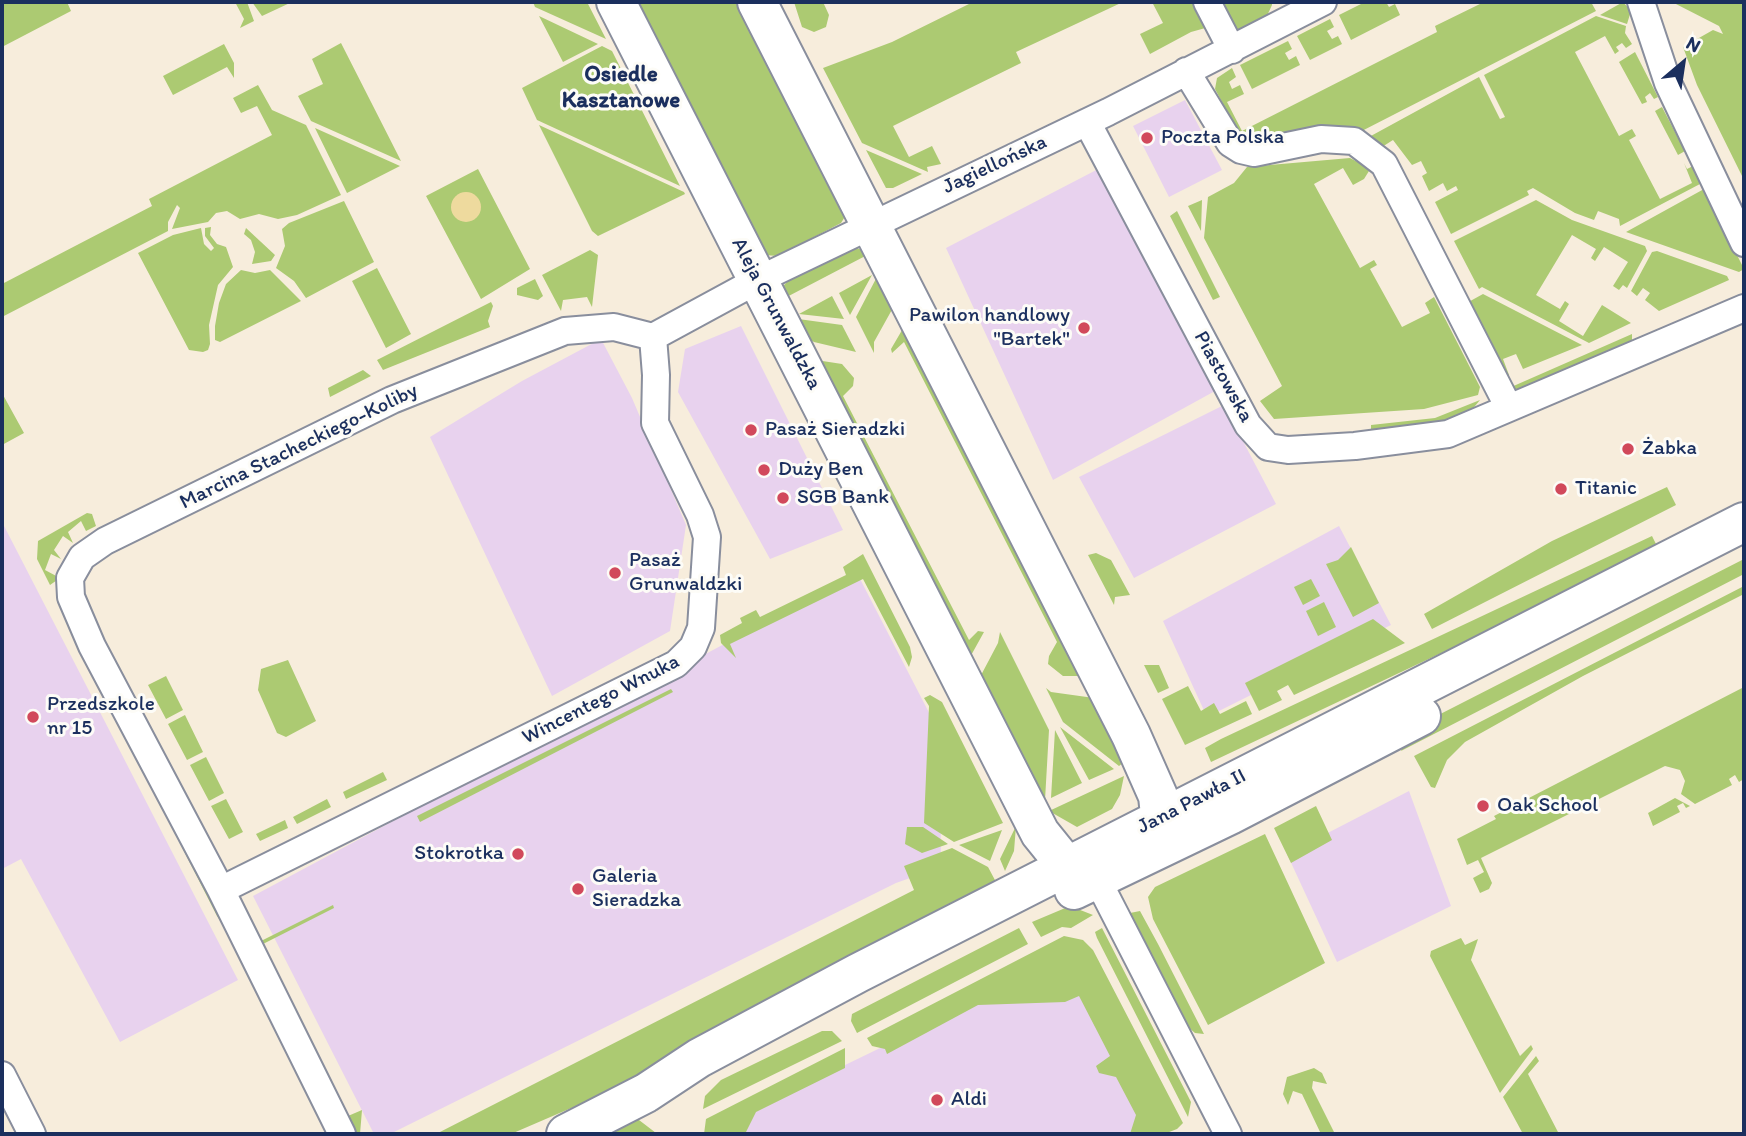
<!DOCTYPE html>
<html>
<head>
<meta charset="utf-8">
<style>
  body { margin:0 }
  #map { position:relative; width:1746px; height:1136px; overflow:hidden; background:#f7eddc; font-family:Itim,sans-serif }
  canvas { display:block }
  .frame { position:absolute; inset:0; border:4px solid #1b2f5e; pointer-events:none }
  .north { position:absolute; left:1648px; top:28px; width:70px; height:70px; -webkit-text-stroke:5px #fdfcf7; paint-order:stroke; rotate:29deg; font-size:19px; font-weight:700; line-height:28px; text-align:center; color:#1b2f5e }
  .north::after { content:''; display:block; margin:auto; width:24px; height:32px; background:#1b2f5e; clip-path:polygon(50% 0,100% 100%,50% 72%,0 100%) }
</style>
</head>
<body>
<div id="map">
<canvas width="1746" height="1136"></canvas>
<div class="frame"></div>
<div class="north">N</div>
</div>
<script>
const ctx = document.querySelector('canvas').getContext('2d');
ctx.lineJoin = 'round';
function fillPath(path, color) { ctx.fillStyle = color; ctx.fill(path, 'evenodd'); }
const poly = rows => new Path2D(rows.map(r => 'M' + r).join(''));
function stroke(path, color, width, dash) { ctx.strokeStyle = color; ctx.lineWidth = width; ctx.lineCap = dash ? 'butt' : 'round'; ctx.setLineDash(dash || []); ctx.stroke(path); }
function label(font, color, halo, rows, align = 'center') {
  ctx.font = font + ' Itim,sans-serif'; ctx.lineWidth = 6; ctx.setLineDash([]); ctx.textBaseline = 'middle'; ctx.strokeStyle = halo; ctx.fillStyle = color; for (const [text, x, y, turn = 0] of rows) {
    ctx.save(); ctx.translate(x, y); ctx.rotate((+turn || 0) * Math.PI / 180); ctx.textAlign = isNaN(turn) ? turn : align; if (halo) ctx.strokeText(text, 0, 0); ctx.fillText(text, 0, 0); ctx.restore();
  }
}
const built = poly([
  [1185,100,1222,170,1169,197,1133,126],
  [1104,166,1215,391,1053,480,946,248],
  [741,326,843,530,770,559,678,392,685,349],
  [601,339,632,398,686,525,670,631,552,696,430,437,522,381],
  [1224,405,1276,504,1134,578,1079,477],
  [2,522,238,980,120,1042,21,859,2,869],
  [1339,526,1391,625,1207,717,1163,621],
  [857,573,940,734,941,867,896,883,390,1134,374,1134,253,896],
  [1409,791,1451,906,1337,962,1287,854],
  [1082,950,1171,1134,703,1134]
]);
const green = poly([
  [2,2,67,2,71,11,2,47],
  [235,2,247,2,254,21,240,28,244,19],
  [252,2,292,2,262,16],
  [533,2,587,2,606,39,535,7],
  [629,2,744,2,846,215,841,223,778,256,764,255],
  [794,2,823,2,829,15,826,27,814,32,802,27],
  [973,2,1123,2,1016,52,1021,63,893,126,909,157,932,146,941,164,927,167,928,172,862,143,823,68,892,42],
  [1152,2,1197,2,1209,27,1191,32,1150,54,1140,34,1163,23],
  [1216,2,1272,2,1272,5,1266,18,1238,30,1228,23],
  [1365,2,1386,2,1389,7,1395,4,1400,15,1351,40,1339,15],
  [1484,2,1591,2,1596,11,1354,135,1255,146,1255,139,1247,139,1238,132,1215,89,1217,78,1232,68,1236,77,1229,82,1232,89,1240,85,1244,94,1227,102,1242,131,1437,32,1435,26],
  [1623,2,1631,11,1627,24,1600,15],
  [1672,2,1744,2,1744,180,1697,85,1683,47,1713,30,1723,34,1719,26],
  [539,16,598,44,563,62],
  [1596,16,1626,26,1625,33,1632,44,1626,48,1622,43,1616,47,1619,51,1615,54,1605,36,1575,52,1619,136,1632,129,1636,136,1629,140,1660,199,1692,183,1684,163,1687,169,1693,166,1700,184,1620,226,1619,219,1598,211,1594,220,1575,213,1533,188,1527,191,1529,195,1451,234,1435,202,1458,190,1456,186,1447,191,1443,183,1429,191,1422,176,1427,173,1421,161,1412,165,1393,140,1382,147,1369,137,1479,77,1500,119,1505,117,1484,75],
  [1330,19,1334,27,1327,31,1332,39,1338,36,1342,44,1310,60,1297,36],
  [1288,41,1292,49,1285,53,1289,60,1296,56,1300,65,1252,89,1240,65],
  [341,43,401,161,311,121,298,96,323,84,312,59],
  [224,44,234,63,234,78,227,67,173,95,163,76],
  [602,46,612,51,680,186,537,120,522,88],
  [1635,52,1658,97,1654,99,1650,93,1645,97,1647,102,1642,104,1619,62],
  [258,85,272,110,306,125,341,195,297,215,278,219,259,214,240,219,227,211,216,213,208,222,172,229,180,208,177,205,168,222,168,231,2,317,2,284,152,206,149,199,272,135,257,106,241,113,233,98],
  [1662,107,1685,151,1678,155,1655,111],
  [539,125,684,192,685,194,598,236,592,231],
  [315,128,400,166,347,193],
  [866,150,922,174,893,188,886,188],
  [1350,158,1367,167,1369,171,1364,179,1353,185,1343,168,1314,184,1360,268,1374,260,1377,265,1370,269,1402,327,1430,313,1425,303,1434,297,1480,387,1478,395,1424,409,1274,419,1260,401,1282,386,1204,238,1208,197,1234,183,1247,167],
  [478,169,530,269,481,299,426,196],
  [1704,189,1744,269,1739,272,1626,232],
  [1202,200,1201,231,1188,206],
  [1536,200,1572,220,1645,246,1647,251,1627,288,1623,285,1619,290,1613,286,1628,262,1604,247,1595,261,1591,258,1596,249,1572,235,1536,295,1560,309,1565,301,1569,304,1559,321,1583,336,1602,305,1631,323,1589,343,1482,287,1479,289,1454,241],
  [344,201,374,262,306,298,294,281,276,268,285,246,282,229,289,223],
  [1177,211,1220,297,1213,300,1170,216],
  [211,227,210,235,217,244,226,247,233,267,218,285,209,325,210,344,208,350,203,352,189,350,138,253,173,235,201,228,204,244,211,251,214,248,205,236,205,228],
  [246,228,275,255,271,261,252,264,255,252,251,240,244,234],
  [854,247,871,253,781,300,783,286,790,279],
  [590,250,598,255,592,307,587,297,563,300,561,311,542,275],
  [1657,251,1727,276,1729,280,1659,311,1645,300,1650,293,1643,288,1637,296,1631,291,1652,252],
  [377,268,411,334,386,348,352,281],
  [241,270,255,273,270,270,301,301,220,342,215,340,215,326,219,303,226,284],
  [880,271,894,306,874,342,874,353,856,317],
  [872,275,850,315,839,293],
  [535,279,543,296,538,300,517,295,517,288],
  [1483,294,1582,345,1523,369,1516,354,1503,359,1509,375,1500,379,1463,305],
  [832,296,844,319,799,314],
  [491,302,493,306,488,321,490,327,383,370,377,360],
  [791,318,842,325,856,352,814,342,804,336],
  [905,325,1085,676,1063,676,1048,664,1049,656,1057,642,904,342,892,353,891,349],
  [1632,334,1632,341,1627,347,1519,390,1509,388],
  [816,360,842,364,854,378,853,386,843,396,969,640,978,631,984,632,969,659],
  [363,370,371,376,330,397,328,388],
  [2,393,24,433,2,445],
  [1480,400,1465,418,1371,433,1371,425,1435,418],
  [1667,487,1676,505,1432,629,1424,614,1552,541],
  [87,513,92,514,96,526,86,531,81,521,68,532,73,543,63,536,54,550,61,559,51,554,45,570,60,578,50,585,37,559,38,541],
  [1652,536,1659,550,1211,762,1205,748,1221,739],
  [1351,547,1379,603,1353,617,1326,564,1338,560],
  [1096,553,1111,560,1130,595,1115,597,1114,605,1088,555],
  [863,554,910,647,912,657,909,667,863,579,730,644,736,658,721,643,720,635,742,623,740,618,756,610,760,617,846,575,843,567],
  [1744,559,1744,574,1401,751,1411,729],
  [1311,579,1320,596,1303,605,1294,587],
  [1744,586,1744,594,1583,676,1465,742,1447,760,1435,788,1431,787,1414,756],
  [1324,602,1336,627,1318,636,1306,611],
  [1373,619,1405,643,1294,695,1288,685,1277,691,1282,700,1259,711,1245,683],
  [1000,632,1049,730,1045,800,1041,802,979,679,998,643],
  [83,653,98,680,228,932,217,916],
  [288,660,316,721,286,737,277,733,258,690,261,669],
  [1144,665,1159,665,1169,688,1158,693],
  [166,676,183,710,166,719,148,685],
  [1188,686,1201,711,1214,703,1220,714,1246,701,1252,714,1185,745,1162,699],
  [1744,687,1744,779,1739,782,1735,775,1729,779,1732,785,1695,804,1681,794,1685,781,1680,770,1665,766,1481,858,1492,883,1489,889,1480,893,1473,878,1484,872,1478,860,1467,865,1457,839,1496,819,1494,816],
  [1046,688,1051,692,1094,698,1123,763,1119,766,1063,722],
  [671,689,673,692,420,822,417,816],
  [930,695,942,702,1003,823,954,842,924,823,929,706,924,698],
  [185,715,203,752,187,760,168,724],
  [1060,727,1114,769,1089,780],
  [1055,730,1082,783,1051,798],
  [206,757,224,793,209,801,190,765],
  [383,772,387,780,346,799,343,792],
  [1124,776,1120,795,1112,809,1077,827,1049,811],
  [1675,798,1690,806,1686,808,1683,803,1677,806,1680,812,1653,826,1648,813],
  [226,799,243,832,229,839,211,806],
  [327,799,331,807,297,824,293,817],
  [1316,806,1332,840,1291,863,1274,828],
  [285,820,288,828,260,841,256,834],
  [1016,826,1014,851,1005,871,1000,859],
  [907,827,923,827,948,844,922,853,905,844],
  [1002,830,990,861,959,845],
  [1265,834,1325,963,1208,1025,1153,919,1148,897,1155,887],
  [952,848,988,867,996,882,613,1090,511,1134,436,1134,914,890,904,866],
  [333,905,334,908,263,944,348,1116,362,1110,360,1134,354,1134,259,942],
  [1070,906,1093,915,1071,928,1062,927,1041,937,1032,922],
  [1140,911,1158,944,1204,1034,1195,1033,1188,1027,1130,913],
  [1019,928,1028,944,857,1033,851,1021,852,1014],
  [1102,928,1191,1102,1188,1117,1097,938,1095,932],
  [1064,936,1083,940,1093,950,1183,1123,1177,1129,1164,1134,1130,1134,1136,1115,1116,1077,1099,1073,1096,1066,1110,1056,1079,996,1065,1002,978,1005,887,1054,885,1049,872,1046,867,1038],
  [1461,938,1465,945,1478,939,1471,960,1520,1056,1531,1045,1533,1049,1500,1093,1430,956,1431,951],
  [822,1031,832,1031,842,1041,703,1109,705,1096,721,1080],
  [845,1048,845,1068,756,1112,745,1134,704,1134,706,1119],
  [1536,1056,1539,1061,1528,1074,1559,1134,1523,1134,1503,1097],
  [1314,1068,1322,1073,1327,1084,1313,1081,1312,1088,1335,1134,1321,1134,1302,1094,1293,1091,1288,1105,1283,1094,1287,1077],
  [629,1119,639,1120,656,1133,591,1134]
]);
const sand = poly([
  '451 207a15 15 0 1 1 30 0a15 15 0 1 1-30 0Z'
]);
const street = poly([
  [1207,2,1232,50],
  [1641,2,1668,83,1744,243],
  [1186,71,1230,143,1241,150,1254,153,1321,139,1354,141,1384,164,1509,408],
  [1087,122,1248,425,1268,447,1288,450,1355,446,1448,434,1744,308],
  [1097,879,1228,1134],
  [221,890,676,664,693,647,701,628,707,537,700,515,655,423,656,375,653,337,758,280,1108,112,1323,2],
  [2,1075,32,1134],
  [342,1134,221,890,92,646,71,597,70,578,82,557,105,541,392,400,565,331,614,327,653,337]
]);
const secondary = poly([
  [616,2,1040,833,1061,859,1089,876],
  [757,2,1131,735,1158,796,1161,824,1156,840],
  [1074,890,1230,815,1421,716],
  [566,1134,646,1093,699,1058,858,973,1744,522]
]);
const markers = [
  [1147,138,7,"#d1495b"],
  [1084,328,7,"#d1495b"],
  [751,430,7,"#d1495b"],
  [1628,449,7,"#d1495b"],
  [764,470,7,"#d1495b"],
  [1561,489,7,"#d1495b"],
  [783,498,7,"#d1495b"],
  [615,573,7,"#d1495b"],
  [33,717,7,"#d1495b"],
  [1483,806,7,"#d1495b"],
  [518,854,7,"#d1495b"],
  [578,889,7,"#d1495b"],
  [937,1100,7,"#d1495b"]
];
const poiNames = [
  ["Poczta Polska",1161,138],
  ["Pawilon handlowy",1070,316,"right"],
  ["\"Bartek\"",1070,340,"right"],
  ["Pasaż Sieradzki",765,430],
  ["Żabka",1642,449],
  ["Duży Ben",778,470],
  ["Titanic",1575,489],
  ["SGB Bank",797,498],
  ["Pasaż",629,561],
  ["Grunwaldzki",629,585],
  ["Przedszkole",47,705],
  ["nr 15",47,729],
  ["Oak School",1497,806],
  ["Stokrotka",504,854,"right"],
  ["Galeria",592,877],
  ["Sieradzka",592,901],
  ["Aldi",951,1100]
];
const streetNames = [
  ["Jagiellońska",995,165,-25],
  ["Aleja Grunwaldzka",776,314,62],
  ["Piastowska",1223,377,61],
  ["Marcina Stacheckiego-Koliby",299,447,-26],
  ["Wincentego Wnuka",601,700,-27],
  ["Jana Pawła II",1192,802,-27]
];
const neighbourhoodNames = [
  ["Osiedle",621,75],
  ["Kasztanowe",621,101]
];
fillPath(built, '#e8d2ee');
fillPath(green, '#acca72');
fillPath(sand, '#eeda9e');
stroke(street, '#898e9d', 30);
stroke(secondary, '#898e9d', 42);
stroke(street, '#fff', 26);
stroke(secondary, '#fff', 38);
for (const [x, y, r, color] of markers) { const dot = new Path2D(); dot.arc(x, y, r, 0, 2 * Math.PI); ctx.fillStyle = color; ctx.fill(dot); stroke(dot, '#fdfcf7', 2.5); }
label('21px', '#1b2f5e', '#fdfcf7', poiNames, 'left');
label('21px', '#1b2f5e', '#fdfcf7', streetNames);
label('bold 23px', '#1b2f5e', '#fdfcf7', neighbourhoodNames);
</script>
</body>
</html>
